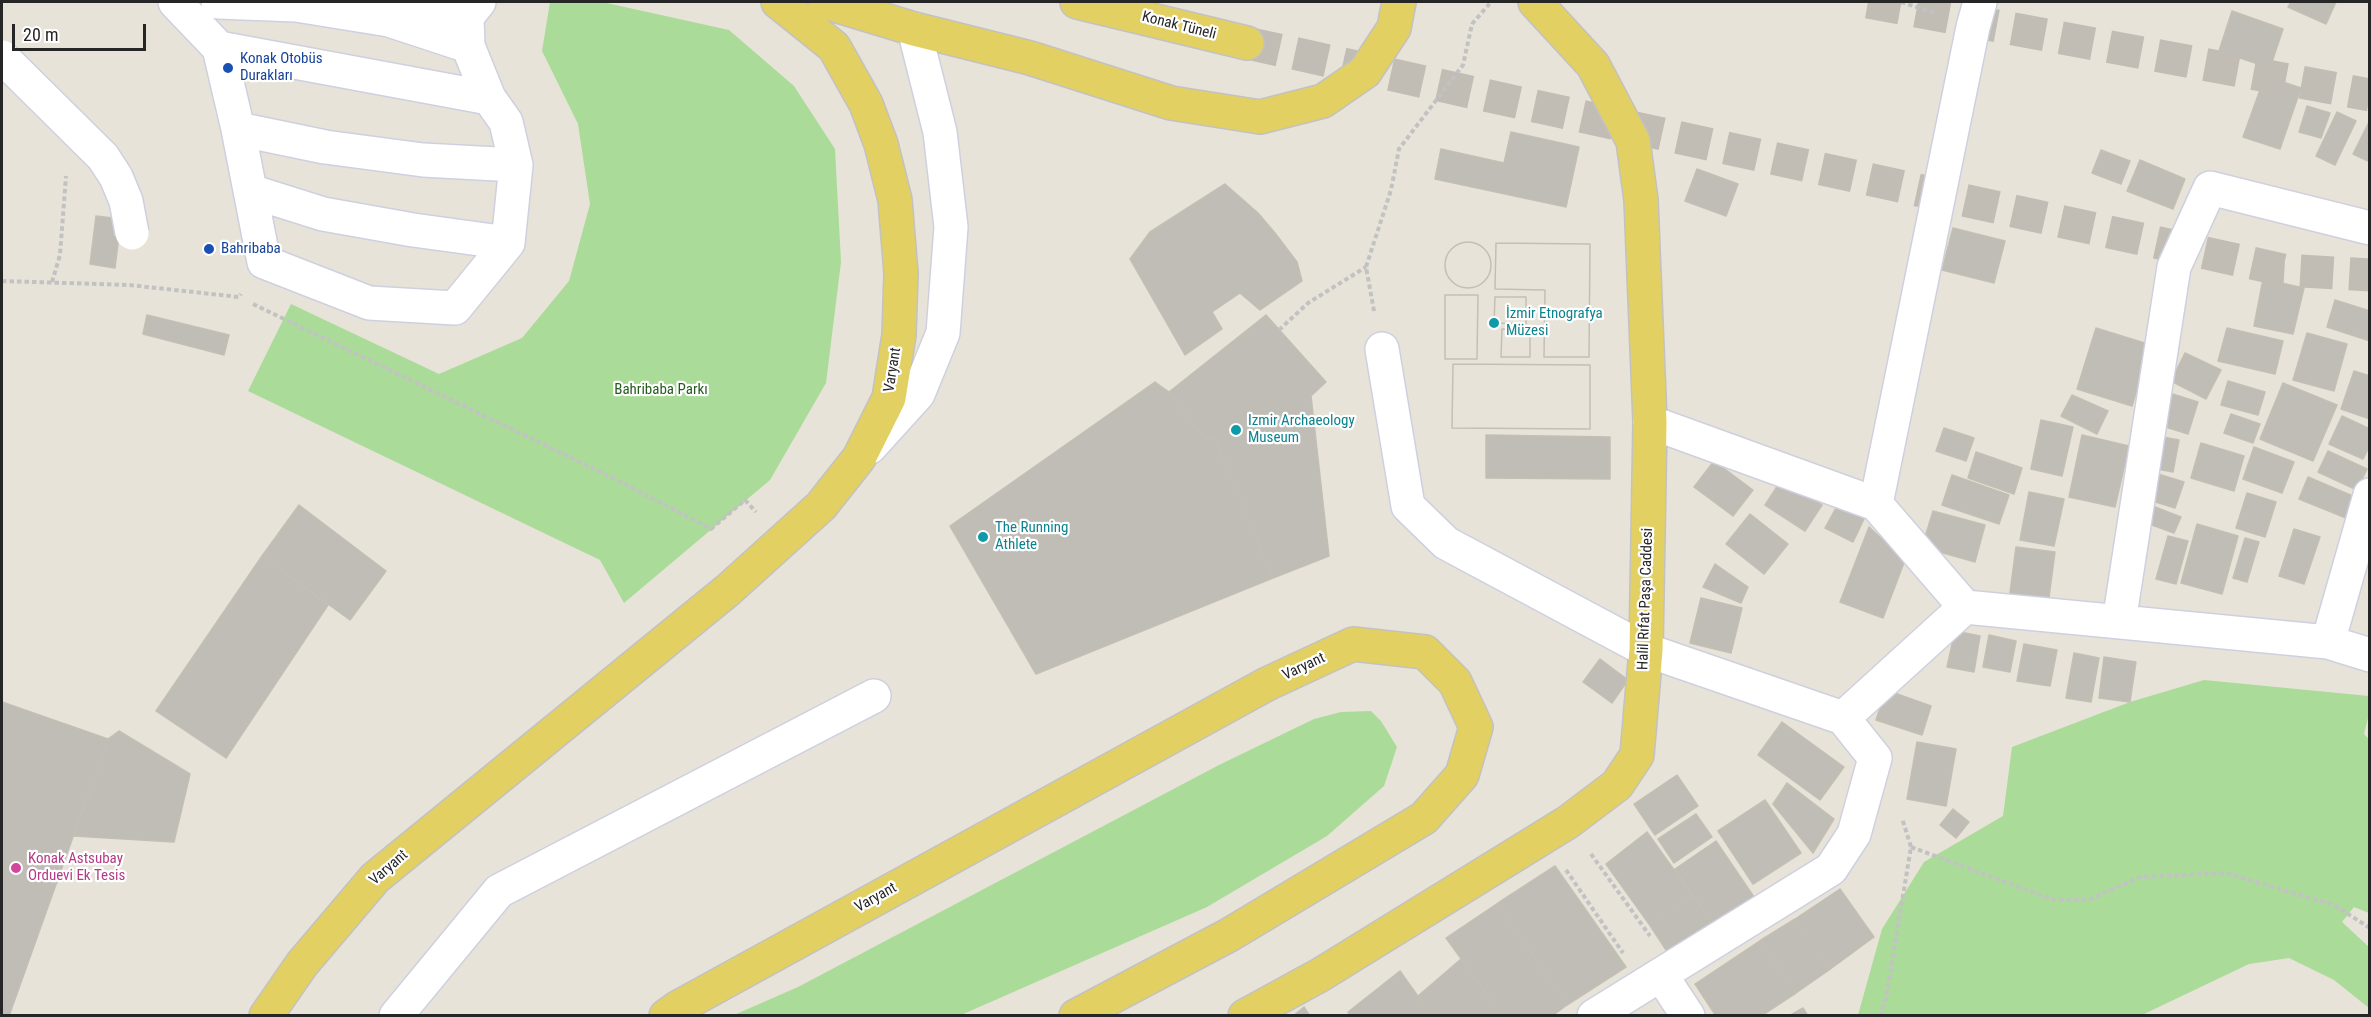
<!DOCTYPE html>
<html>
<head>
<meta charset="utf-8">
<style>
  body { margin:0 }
  #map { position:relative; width:2371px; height:1017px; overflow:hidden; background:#e8e3d9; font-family:"Roboto Condensed",sans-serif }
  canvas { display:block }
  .frame { position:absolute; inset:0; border:3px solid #262626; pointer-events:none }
  .scale { position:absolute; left:12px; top:24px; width:134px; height:27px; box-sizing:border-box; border:3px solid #262626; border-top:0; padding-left:8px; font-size:18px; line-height:21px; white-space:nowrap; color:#262626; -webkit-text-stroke:4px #fff; paint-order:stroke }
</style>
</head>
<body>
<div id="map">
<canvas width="2371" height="1017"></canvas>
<div class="frame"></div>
<div class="scale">20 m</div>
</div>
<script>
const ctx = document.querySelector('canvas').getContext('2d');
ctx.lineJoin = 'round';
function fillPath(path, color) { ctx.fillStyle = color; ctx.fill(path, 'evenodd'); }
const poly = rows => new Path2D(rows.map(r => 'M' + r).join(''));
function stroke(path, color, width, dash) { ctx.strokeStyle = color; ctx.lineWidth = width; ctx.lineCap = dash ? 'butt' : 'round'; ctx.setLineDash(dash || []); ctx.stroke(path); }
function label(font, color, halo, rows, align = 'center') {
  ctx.font = font + ' "Roboto Condensed",sans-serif'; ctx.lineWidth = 4.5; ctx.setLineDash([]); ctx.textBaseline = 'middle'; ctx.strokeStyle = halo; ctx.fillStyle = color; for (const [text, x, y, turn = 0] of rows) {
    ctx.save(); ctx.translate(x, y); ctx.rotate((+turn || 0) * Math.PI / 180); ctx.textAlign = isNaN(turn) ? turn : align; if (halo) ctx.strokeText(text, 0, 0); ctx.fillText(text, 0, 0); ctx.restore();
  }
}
const green = poly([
  [550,2,602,2,729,30,794,86,835,149,841,262,826,383,770,480,624,603,600,560,248,391,291,304,439,374,522,338,569,281,590,204,578,124,542,51],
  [2204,680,2369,696,2369,714,2364,734,2370,740,2369,913,2354,907,2342,922,2369,947,2369,1008,2334,980,2289,958,2249,964,2142,1015,1858,1015,1882,929,1924,862,2003,816,2012,747,2130,702],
  [1371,711,1381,721,1397,747,1384,786,1327,836,1207,907,961,1015,734,1015,798,987,1219,765,1314,719,1341,712]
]);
const building = poly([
  [2291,2,2336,2,2326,24,2288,7,2291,2],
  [2232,11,2283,29,2270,68,2219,51,2232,11],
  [2265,76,2301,88,2280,149,2243,137,2265,76],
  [2307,106,2330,113,2321,138,2299,132,2307,106],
  [2337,112,2356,121,2335,165,2316,156,2337,112],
  [2370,120,2370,162,2353,154,2370,120],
  [1511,132,1579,147,1566,207,1435,179,1441,149,1504,163,1511,132],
  [2101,150,2130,161,2121,184,2092,173,2101,150],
  [2140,160,2185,179,2173,209,2127,191,2140,160],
  [1697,169,1738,184,1726,216,1685,201,1697,169],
  [1225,184,1258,213,1275,233,1297,262,1302,281,1260,310,1240,293,1212,312,1222,329,1185,355,1130,259,1150,232,1225,184],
  [96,216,121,219,115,268,90,264,96,216],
  [1953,228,2005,241,1994,283,1942,270,1953,228],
  '1445 265a23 23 0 1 1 46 0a23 23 0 1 1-46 0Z',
  '1445 265a23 23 0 1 1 46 0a23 23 0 1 1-46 0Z',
  [1496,243,1590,244,1589,357,1544,357,1545,290,1495,289,1496,243],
  [1496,243,1590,244,1589,357,1544,357,1545,290,1495,289,1496,243],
  [2263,279,2304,288,2293,334,2254,326,2263,279],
  [1445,295,1478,295,1477,359,1445,359,1445,295],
  [1445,295,1478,295,1477,359,1445,359,1445,295],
  [1495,297,1526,297,1526,324,1494,323,1495,297],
  [1495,297,1526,297,1526,324,1494,323,1495,297],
  [2335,300,2370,311,2370,341,2327,327,2335,300],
  [147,315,229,335,224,355,143,334,147,315],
  [1266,315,1326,382,1311,396,1329,556,1273,578,1215,439,1205,439,1169,392,1266,315],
  [2096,328,2151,345,2132,406,2077,389,2096,328],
  [2227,328,2283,341,2275,374,2218,361,2227,328],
  [1502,329,1530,330,1530,357,1501,357,1502,329],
  [1502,329,1530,330,1530,357,1501,357,1502,329],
  [2307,333,2347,344,2334,391,2293,380,2307,333],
  [2185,353,2221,370,2206,399,2171,381,2185,353],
  [1453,364,1590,365,1590,429,1452,428,1453,364],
  [1453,364,1590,365,1590,429,1452,428,1453,364],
  [2354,371,2370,376,2370,419,2341,409,2354,371],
  [2228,381,2265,392,2258,415,2221,405,2228,381],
  [1155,382,1169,392,1205,439,1215,439,1273,578,1036,674,950,526,1155,382],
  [2283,383,2337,405,2313,461,2260,439,2283,383],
  [2163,391,2198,402,2188,434,2153,423,2163,391],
  [2072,395,2108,411,2097,434,2061,416,2072,395],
  [2231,414,2260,424,2253,443,2224,433,2231,414],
  [2342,416,2370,429,2370,445,2363,459,2329,444,2342,416],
  [2041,420,2073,427,2062,476,2031,469,2041,420],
  [1944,428,1974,438,1966,461,1936,451,1944,428],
  [1486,435,1610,437,1610,479,1486,478,1486,435],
  [2082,435,2129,446,2115,507,2069,497,2082,435],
  [2157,436,2179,440,2173,472,2152,468,2157,436],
  [2201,443,2244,456,2234,491,2191,478,2201,443],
  [2254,447,2294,462,2282,493,2243,479,2254,447],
  [2328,451,2367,469,2357,490,2318,472,2328,451],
  [1976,452,2022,468,2014,494,1968,478,1976,452],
  [1714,461,1753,490,1733,516,1694,487,1714,461],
  [2155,473,2184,482,2175,508,2146,499,2155,473],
  [1952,475,2009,495,1999,524,1942,505,1952,475],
  [2308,477,2355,497,2346,518,2299,499,2308,477],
  [1782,479,1822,505,1805,531,1765,505,1782,479],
  [2029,492,2064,499,2054,546,2020,540,2029,492],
  [2247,493,2276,502,2265,537,2236,528,2247,493],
  [2147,504,2181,517,2174,533,2141,521,2147,504],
  [299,505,386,571,350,620,262,556,299,505],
  [1837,506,1864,519,1853,542,1825,528,1837,506],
  [1933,511,1985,525,1975,562,1922,547,1933,511],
  [1750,514,1788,544,1764,574,1726,544,1750,514],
  [2197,524,2238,536,2222,594,2181,583,2197,524],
  [1869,527,1905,560,1883,618,1840,602,1869,527],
  [2294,529,2320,537,2304,584,2279,576,2294,529],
  [2168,536,2188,541,2176,584,2156,579,2168,536],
  [2245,538,2259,542,2247,582,2233,578,2245,538],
  [2016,547,2055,552,2048,605,2009,600,2016,547],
  [262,556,328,605,226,758,156,711,262,556],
  [1715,564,1748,587,1741,603,1703,587,1715,564],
  [1701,598,1742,608,1731,653,1690,643,1701,598],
  [1955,631,1980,636,1974,672,1947,667,1955,631],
  [1989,635,2016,641,2010,672,1983,667,1989,635],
  [2024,644,2057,650,2050,686,2017,681,2024,644],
  [2074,653,2099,658,2091,702,2066,698,2074,653],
  [2104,657,2136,662,2130,702,2099,698,2104,657],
  [1600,659,1628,680,1612,703,1583,682,1600,659],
  [1886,690,1931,706,1922,735,1876,720,1886,690],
  [2,702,108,739,9,1016,2,1016,2,702],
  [1782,722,1844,767,1820,800,1758,755,1782,722],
  [119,731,190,774,174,842,74,836,108,739,119,731],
  [1917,742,1956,749,1946,806,1907,799,1917,742],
  [1677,775,1698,806,1655,835,1634,804,1677,775],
  [1787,783,1834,819,1813,853,1773,804,1787,783],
  [1765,800,1801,853,1753,884,1718,831,1765,800],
  [1953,809,1969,822,1956,838,1940,825,1953,809],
  [1696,814,1712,837,1674,863,1658,839,1696,814],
  [1647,832,1692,895,1649,924,1606,864,1647,832],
  [1716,841,1756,900,1715,928,1675,869,1716,841],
  [1555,866,1626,967,1567,1005,1498,903,1555,866],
  [1840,889,1874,937,1829,970,1795,919,1840,889],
  [1692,895,1715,928,1670,956,1649,924,1692,895],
  [1498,903,1567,1005,1552,1016,1503,1016,1446,938,1498,903],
  [1795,919,1829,970,1796,993,1761,940,1795,919],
  [1761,940,1796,993,1761,1016,1716,1016,1695,984,1761,940],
  [1461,959,1503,1016,1432,1016,1418,996,1461,959],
  [1400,971,1432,1016,1351,1016,1348,1012,1400,971],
  [1304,1007,1310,1016,1293,1016,1304,1007],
  [1803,1008,1808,1016,1789,1016,1803,1008]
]);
const majorTunnel = poly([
  [1868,2,2370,95],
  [1247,43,2283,270,2370,275]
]);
const path = poly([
  [1901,2,1935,13],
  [2,281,129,285,239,297,241,294],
  [52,282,60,255,66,176],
  [253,304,615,479,711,529,745,500,756,512],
  [1374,311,1366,267,1391,190,1399,149,1463,65,1472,24,1491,2],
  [1279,330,1308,303,1366,267],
  [1911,847,2051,899,2088,900,2140,877,2226,873,2334,905,2370,928],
  [1591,854,1650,936],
  [1566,870,1623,953],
  [1880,1016,1886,998,1911,847,1902,818]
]);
const minor = poly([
  [175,2,219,48,238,129,264,262,369,303,455,308,508,243,516,165,506,122,489,98,468,46,467,17,479,2],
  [218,2,296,5,389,20,468,46],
  [392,2,467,17],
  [219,48,489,98],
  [238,129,325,147,423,160,516,165],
  [250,191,323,214,413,230,508,243],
  [1382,349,1408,506,1446,543,1646,650,1843,718,1965,607,2328,642,2370,655],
  [1650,422,1876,504],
  [870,447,918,394,943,333,951,227,940,132,914,29],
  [1965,607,1876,504,1973,27,1980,2],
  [2119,622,2174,267,2210,188,2370,228],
  [2328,642,2370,495],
  [1661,975,1688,1016],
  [396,1016,499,891,874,696],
  [1594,1016,1831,869,1854,834,1875,758,1843,718]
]);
const major = poly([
  [825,2,914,29,1030,58,1171,103,1260,117,1323,101,1365,72,1394,28,1399,2],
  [1077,2,1247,43],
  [266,1016,302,964,375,878,728,590,821,506,859,458,889,398,899,335,901,273,895,200,881,144,866,104,834,47,778,2],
  [666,1016,677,1008,1267,684,1353,644,1425,652,1455,682,1476,727,1462,775,1424,818,1229,935,1076,1016],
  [1245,1016,1320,975,1568,822,1617,785,1637,755,1646,650,1650,422,1641,200,1633,141,1593,65,1535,2]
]);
const minorBridge = poly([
  [2,57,103,157,116,177,126,201,132,233]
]);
const markers = [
  [228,68,6,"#1a4fb4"],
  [209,249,6,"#1a4fb4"],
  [1494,323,6,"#0f9aa8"],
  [1236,430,6,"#0f9aa8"],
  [983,537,6,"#0f9aa8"],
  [16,868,6,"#d1479c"]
];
const streetNames = [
  ["Konak Tüneli",1179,26,14],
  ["Varyant",893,370,-81],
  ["Halil Rıfat Paşa Caddesi",1646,599,-88],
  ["Varyant",1304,667,-25],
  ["Varyant",389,868,-41],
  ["Varyant",876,898,-29]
];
const transitNames = [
  ["Konak Otobüs",240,59],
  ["Durakları",240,76],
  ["Bahribaba",221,249]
];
const cultureNames = [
  ["İzmir Etnografya",1506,314],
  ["Müzesi",1506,331],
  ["Izmir Archaeology",1248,421],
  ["Museum",1248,438],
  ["The Running",995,528],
  ["Athlete",995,545]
];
const parkNames = [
  ["Bahribaba Parkı",661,390]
];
const hotelNames = [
  ["Konak Astsubay",28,859],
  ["Orduevi Ek Tesis",28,876]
];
fillPath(green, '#aadb99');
fillPath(building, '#c0bcb6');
stroke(building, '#c3bfb3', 1.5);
stroke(majorTunnel, '#c1bdb5', 33, [33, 16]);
stroke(minor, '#ced0df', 36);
stroke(major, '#c2c2c2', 36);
stroke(path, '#c2c2c2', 4, [4.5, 3]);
stroke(minor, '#fff', 33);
stroke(major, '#e3d063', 33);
stroke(minorBridge, '#ced0df', 36, []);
stroke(minorBridge, '#fff', 33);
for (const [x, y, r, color] of markers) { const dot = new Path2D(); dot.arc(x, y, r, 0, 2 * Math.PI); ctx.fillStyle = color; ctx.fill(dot); stroke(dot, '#fff', 2); }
label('15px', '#262626', '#fff', streetNames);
label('15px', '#164399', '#fff', transitNames, 'left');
label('15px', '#0d838f', '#fff', cultureNames, 'left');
label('15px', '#265b1f', '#fff', parkNames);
label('15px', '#b23c85', '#fff', hotelNames, 'left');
</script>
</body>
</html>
